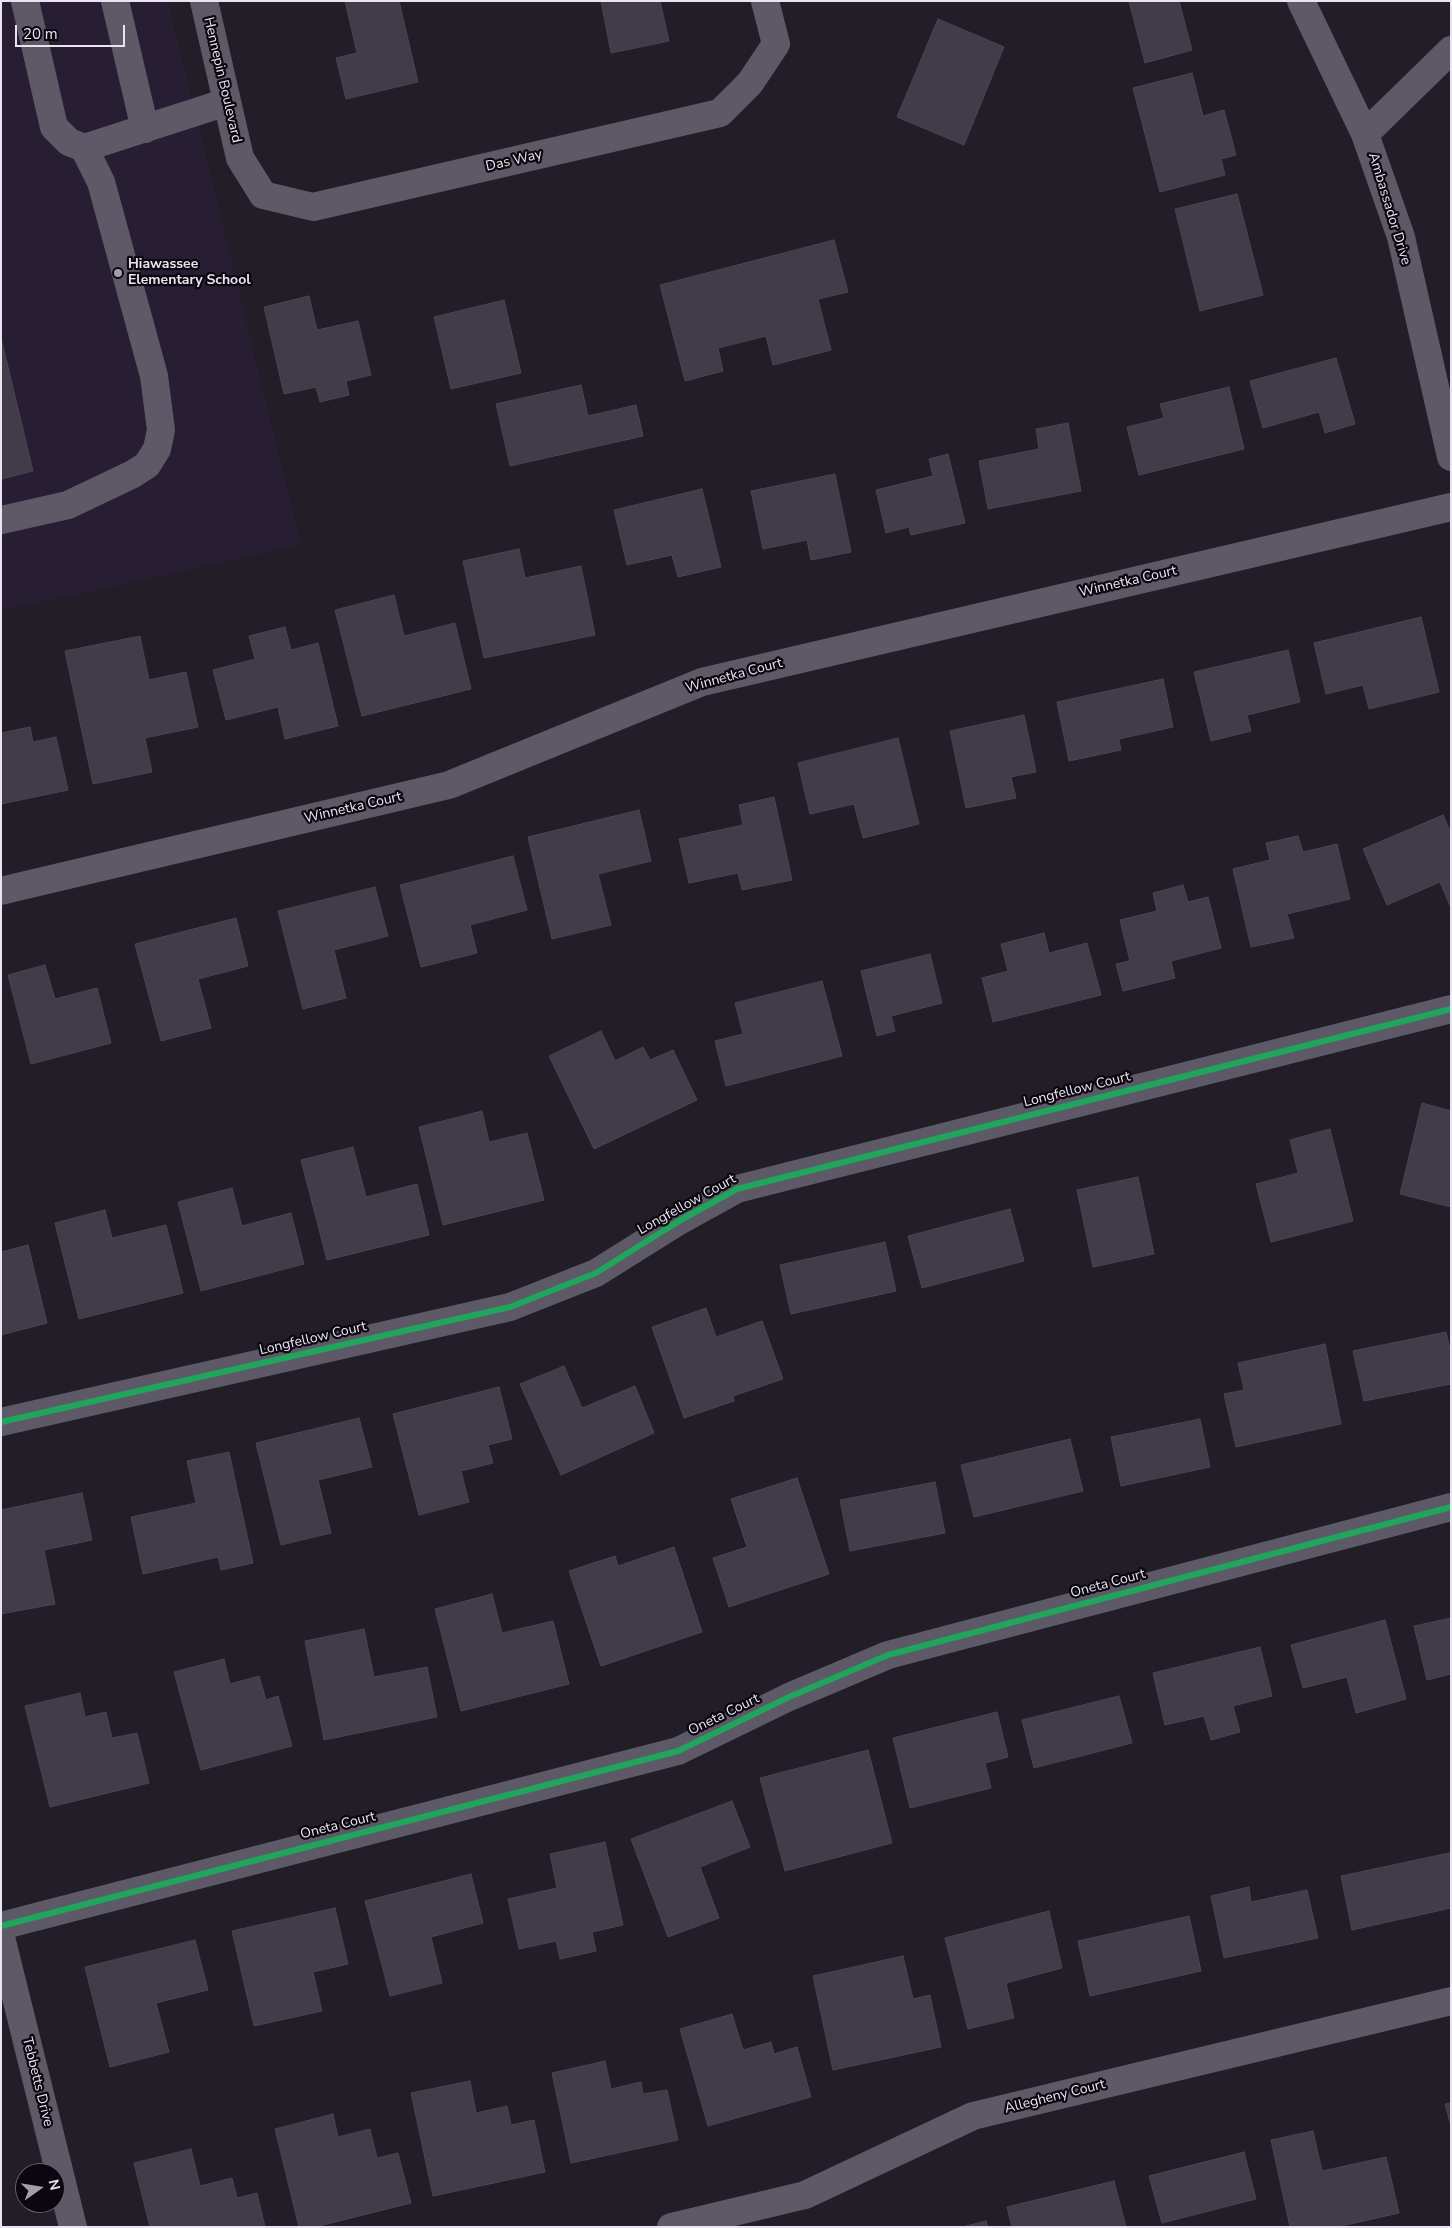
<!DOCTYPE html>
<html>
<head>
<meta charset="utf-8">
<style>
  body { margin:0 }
  #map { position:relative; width:1452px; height:2228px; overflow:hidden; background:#221e27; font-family:"Nunito Sans",sans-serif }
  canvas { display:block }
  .frame { position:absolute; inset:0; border:2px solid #e9e4f0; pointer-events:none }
  .north { position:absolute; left:15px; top:2163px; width:50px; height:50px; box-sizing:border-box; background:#0a070e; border:1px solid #635f68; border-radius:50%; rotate:77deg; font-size:14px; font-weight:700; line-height:20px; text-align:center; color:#e9e4f0 }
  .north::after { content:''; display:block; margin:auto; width:18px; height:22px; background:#a39faa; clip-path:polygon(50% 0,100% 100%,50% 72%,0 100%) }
  .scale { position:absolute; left:15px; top:25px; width:110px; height:22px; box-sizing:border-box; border:2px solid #e9e4f0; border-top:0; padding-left:6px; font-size:15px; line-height:18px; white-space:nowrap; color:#e9e4f0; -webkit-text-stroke:4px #0a070e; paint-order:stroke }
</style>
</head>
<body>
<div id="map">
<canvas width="1452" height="2228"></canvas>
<div class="frame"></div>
<div class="north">N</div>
<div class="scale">20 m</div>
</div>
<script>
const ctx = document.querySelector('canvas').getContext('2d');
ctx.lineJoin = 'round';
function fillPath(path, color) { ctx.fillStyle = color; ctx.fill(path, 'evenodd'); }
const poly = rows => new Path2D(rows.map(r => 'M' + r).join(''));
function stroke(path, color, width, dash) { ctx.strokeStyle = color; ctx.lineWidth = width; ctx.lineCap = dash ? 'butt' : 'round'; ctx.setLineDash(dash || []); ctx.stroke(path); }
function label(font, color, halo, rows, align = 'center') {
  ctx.font = font + ' "Nunito Sans",sans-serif'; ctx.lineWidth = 4.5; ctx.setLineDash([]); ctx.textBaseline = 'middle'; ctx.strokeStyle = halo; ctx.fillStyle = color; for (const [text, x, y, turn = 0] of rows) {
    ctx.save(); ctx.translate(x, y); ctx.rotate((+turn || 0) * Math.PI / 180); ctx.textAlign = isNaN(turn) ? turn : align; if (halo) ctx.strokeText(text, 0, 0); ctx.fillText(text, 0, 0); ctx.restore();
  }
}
const built = poly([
  [1,1,168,1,301,545,1,611]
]);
const building = poly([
  [345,1,399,1,418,82,346,99,336,58,357,53,345,1],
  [601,1,660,1,669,41,611,53,601,1],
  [1129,1,1179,1,1192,50,1145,63,1129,1],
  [938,19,1004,47,964,145,897,117,938,19],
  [1192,73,1203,116,1224,110,1236,155,1221,159,1225,175,1160,192,1133,88,1192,73],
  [1237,194,1263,295,1200,311,1175,209,1237,194],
  [834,240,848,292,818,299,831,350,773,365,766,336,718,348,723,371,685,381,660,285,834,240],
  [309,296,317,330,358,321,371,375,346,381,349,395,320,402,316,387,284,394,264,307,309,296],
  [504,300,521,373,451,389,434,317,504,300],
  [1,338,33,471,1,479,1,338],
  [1336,358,1355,424,1325,433,1319,412,1263,428,1250,381,1336,358],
  [581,385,588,416,636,405,643,436,510,466,496,404,581,385],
  [1229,387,1244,449,1139,475,1127,427,1164,418,1160,404,1229,387],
  [1068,423,1081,491,988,509,979,461,1039,449,1036,429,1068,423],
  [948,454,965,523,911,535,909,527,886,533,876,490,933,476,929,459,948,454],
  [835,474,851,552,811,560,807,540,763,549,751,491,835,474],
  [702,489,721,567,678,577,672,555,627,565,614,510,702,489],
  [519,549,525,578,581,566,595,635,484,658,463,561,519,549],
  [394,595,404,636,455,623,471,689,362,716,335,610,394,595],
  [1421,617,1439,692,1369,709,1363,685,1326,694,1314,643,1421,617],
  [285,627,291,650,318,643,338,726,285,739,278,707,226,720,213,670,255,659,249,636,285,627],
  [140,636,149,680,186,672,198,727,145,738,152,772,93,784,65,651,140,636],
  [1288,650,1300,702,1247,715,1251,731,1211,741,1194,672,1288,650],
  [1163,679,1173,727,1119,739,1121,750,1069,761,1057,702,1163,679],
  [1024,715,1036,772,1011,777,1016,798,966,808,950,731,1024,715],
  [30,727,33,742,56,737,68,790,1,804,1,733,30,727],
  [898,738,919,824,863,838,854,804,810,814,798,763,898,738],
  [774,797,792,880,742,890,738,873,689,883,679,839,743,825,739,805,774,797],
  [639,810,651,861,598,874,611,925,552,939,528,837,639,810],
  [1443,815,1451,833,1451,908,1440,882,1387,905,1363,849,1443,815],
  [1298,836,1303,852,1337,844,1350,899,1287,914,1294,938,1251,947,1233,869,1270,860,1266,843,1298,836],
  [513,856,527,910,470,925,477,953,421,967,400,885,513,856],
  [1183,885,1188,902,1208,897,1221,948,1171,961,1175,978,1123,991,1116,964,1130,961,1120,920,1157,911,1153,893,1183,885],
  [375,887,388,936,334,950,346,998,303,1009,278,911,375,887],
  [236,918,248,966,198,979,211,1028,161,1041,135,944,236,918],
  [1044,933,1049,953,1087,943,1101,995,993,1022,982,978,1008,971,1001,944,1044,933],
  [930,954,942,1003,891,1016,895,1031,877,1036,861,971,930,954],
  [45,965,55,999,97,988,111,1043,31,1064,8,975,45,965],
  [822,981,842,1056,726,1086,715,1041,743,1034,735,1003,822,981],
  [601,1031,615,1061,643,1047,650,1060,673,1050,697,1100,594,1149,549,1056,601,1031],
  [1422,1103,1451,1111,1451,1207,1400,1194,1422,1103],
  [482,1111,489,1142,527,1133,544,1200,443,1225,419,1127,482,1111],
  [1330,1129,1353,1221,1271,1242,1256,1184,1298,1173,1290,1140,1330,1129],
  [353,1147,366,1197,417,1184,429,1235,327,1260,301,1160,353,1147],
  [1138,1177,1154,1254,1093,1267,1077,1190,1138,1177],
  [232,1188,242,1226,291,1213,304,1264,201,1291,178,1202,232,1188],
  [1010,1209,1024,1261,922,1288,908,1236,1010,1209],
  [105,1210,112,1238,166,1225,183,1293,79,1319,55,1223,105,1210],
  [885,1242,896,1291,791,1314,780,1265,885,1242],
  [28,1245,47,1323,1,1335,1,1252,28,1245],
  [706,1308,716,1337,762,1321,783,1379,733,1396,734,1401,684,1418,652,1327,706,1308],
  [1446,1332,1451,1354,1451,1384,1364,1401,1353,1351,1446,1332],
  [1325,1344,1341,1424,1236,1447,1224,1394,1244,1390,1238,1363,1325,1344],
  [564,1366,582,1408,635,1386,654,1433,561,1475,520,1384,564,1366],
  [499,1387,512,1439,488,1445,493,1463,461,1471,469,1502,419,1515,393,1414,499,1387],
  [359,1418,372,1467,318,1480,331,1533,281,1545,256,1443,359,1418],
  [1200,1419,1210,1467,1121,1486,1111,1437,1200,1419],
  [1070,1439,1083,1491,974,1517,961,1465,1070,1439],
  [229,1452,253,1563,221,1570,218,1557,143,1574,131,1517,196,1503,187,1461,229,1452],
  [797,1478,829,1574,729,1607,713,1558,747,1547,731,1499,797,1478],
  [935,1482,945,1533,850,1551,840,1500,935,1482],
  [82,1493,92,1540,44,1550,55,1604,1,1614,1,1510,82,1493],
  [674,1547,702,1632,601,1666,569,1571,615,1556,618,1566,674,1547],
  [492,1594,502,1633,553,1621,569,1684,461,1711,435,1609,492,1594],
  [1451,1618,1451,1674,1427,1680,1414,1626,1451,1618],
  [1385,1620,1406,1699,1356,1713,1347,1677,1303,1688,1291,1645,1385,1620],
  [364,1629,374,1677,427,1667,437,1717,324,1740,305,1641,364,1629],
  [1260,1647,1272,1696,1233,1706,1240,1732,1211,1740,1204,1716,1165,1725,1153,1673,1260,1647],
  [224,1659,230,1684,259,1676,266,1700,278,1696,292,1746,201,1770,174,1672,224,1659],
  [80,1693,85,1717,106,1712,112,1738,137,1733,149,1783,50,1807,25,1706,80,1693],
  [1119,1696,1132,1743,1034,1768,1022,1720,1119,1696],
  [997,1712,1008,1757,985,1763,991,1788,910,1808,893,1738,997,1712],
  [868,1750,892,1843,785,1871,760,1778,868,1750],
  [732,1801,750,1847,700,1867,719,1918,668,1937,631,1839,732,1801],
  [605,1842,623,1925,592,1932,596,1951,560,1959,556,1941,519,1949,508,1899,557,1888,550,1854,605,1842],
  [1449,1853,1451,1863,1451,1908,1352,1930,1341,1876,1449,1853],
  [471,1874,483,1923,431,1937,442,1983,390,1996,365,1901,471,1874],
  [1249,1887,1251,1902,1307,1890,1318,1938,1224,1958,1211,1896,1249,1887],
  [335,1908,348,1964,313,1972,322,2011,254,2026,232,1931,335,1908],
  [1049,1911,1062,1968,1006,1983,1014,2018,968,2029,945,1938,1049,1911],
  [1189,1916,1201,1971,1090,1996,1078,1941,1189,1916],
  [195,1940,208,1990,156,2003,169,2052,110,2067,85,1967,195,1940],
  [903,1956,913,1999,930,1995,941,2047,833,2070,813,1976,903,1956],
  [732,2014,743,2050,771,2042,774,2054,797,2047,811,2097,708,2126,680,2029,732,2014],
  [605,2061,611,2089,641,2082,643,2094,667,2090,678,2140,571,2163,552,2073,605,2061],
  [470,2081,476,2113,507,2106,511,2125,534,2120,545,2172,433,2196,411,2093,470,2081],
  [1451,2103,1451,2126,1445,2104,1451,2103],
  [333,2114,338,2137,370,2129,377,2158,398,2153,411,2203,315,2227,299,2227,275,2129,333,2114],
  [1313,2131,1322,2171,1386,2157,1399,2213,1337,2227,1290,2227,1271,2140,1313,2131],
  [191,2149,200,2186,232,2178,237,2198,257,2193,265,2227,150,2227,134,2163,191,2149],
  [1244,2152,1256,2199,1162,2223,1149,2176,1244,2152],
  [1114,2181,1126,2227,1012,2227,1007,2207,1114,2181],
  [986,2221,988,2227,962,2227,986,2221]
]);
const minor = poly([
  [25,1,54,127,69,142,84,148,227,102],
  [115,1,145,129],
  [204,1,240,158,263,195,313,207,720,113,750,83,776,44,765,1],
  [1301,1,1365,134,1401,237,1451,457],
  [1365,134,1451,50],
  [1,520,68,505,133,474,147,465,157,449,161,430,154,376,101,182,84,148],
  [1,891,449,785,702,682,1451,507],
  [1,1422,510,1307,596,1273,679,1221,737,1189,1451,1009],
  [1,1926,678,1751,789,1697,888,1655,1451,1507],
  [1,1937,73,2227],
  [671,2227,805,2195,973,2116,1451,2001]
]);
const cycleway = poly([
  [1,1422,510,1307,596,1273,679,1221,737,1189,1451,1009],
  [1,1926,678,1751,789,1697,888,1655,1451,1507]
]);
const markers = [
  [118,273,5,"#a39faa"]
];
const streetNames = [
  ["Hennepin Boulevard",222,80,77],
  ["Das Way",514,161,-13],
  ["Ambassador Drive",1389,209,73],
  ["Winnetka Court",1128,582,-13],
  ["Winnetka Court",734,676,-15],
  ["Winnetka Court",353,808,-13],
  ["Longfellow Court",1077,1090,-14],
  ["Longfellow Court",687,1205,-29],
  ["Longfellow Court",313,1339,-13],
  ["Oneta Court",1108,1584,-15],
  ["Oneta Court",724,1715,-26],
  ["Oneta Court",338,1826,-14],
  ["Tebbetts Drive",37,2082,76],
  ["Allegheny Court",1055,2097,-14]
];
const poiNames = [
  ["Hiawassee",128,265],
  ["Elementary School",128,281]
];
fillPath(built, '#281e34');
fillPath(building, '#423b4a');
stroke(building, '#49464e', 1);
stroke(minor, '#5e5966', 28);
stroke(cycleway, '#20a55d', 6);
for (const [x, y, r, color] of markers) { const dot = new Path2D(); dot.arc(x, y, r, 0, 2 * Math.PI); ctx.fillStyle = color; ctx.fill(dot); stroke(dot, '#0a070e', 2); }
label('14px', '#e9e4f0', '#0a070e', streetNames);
label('bold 14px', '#e9e4f0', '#0a070e', poiNames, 'left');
</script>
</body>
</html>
